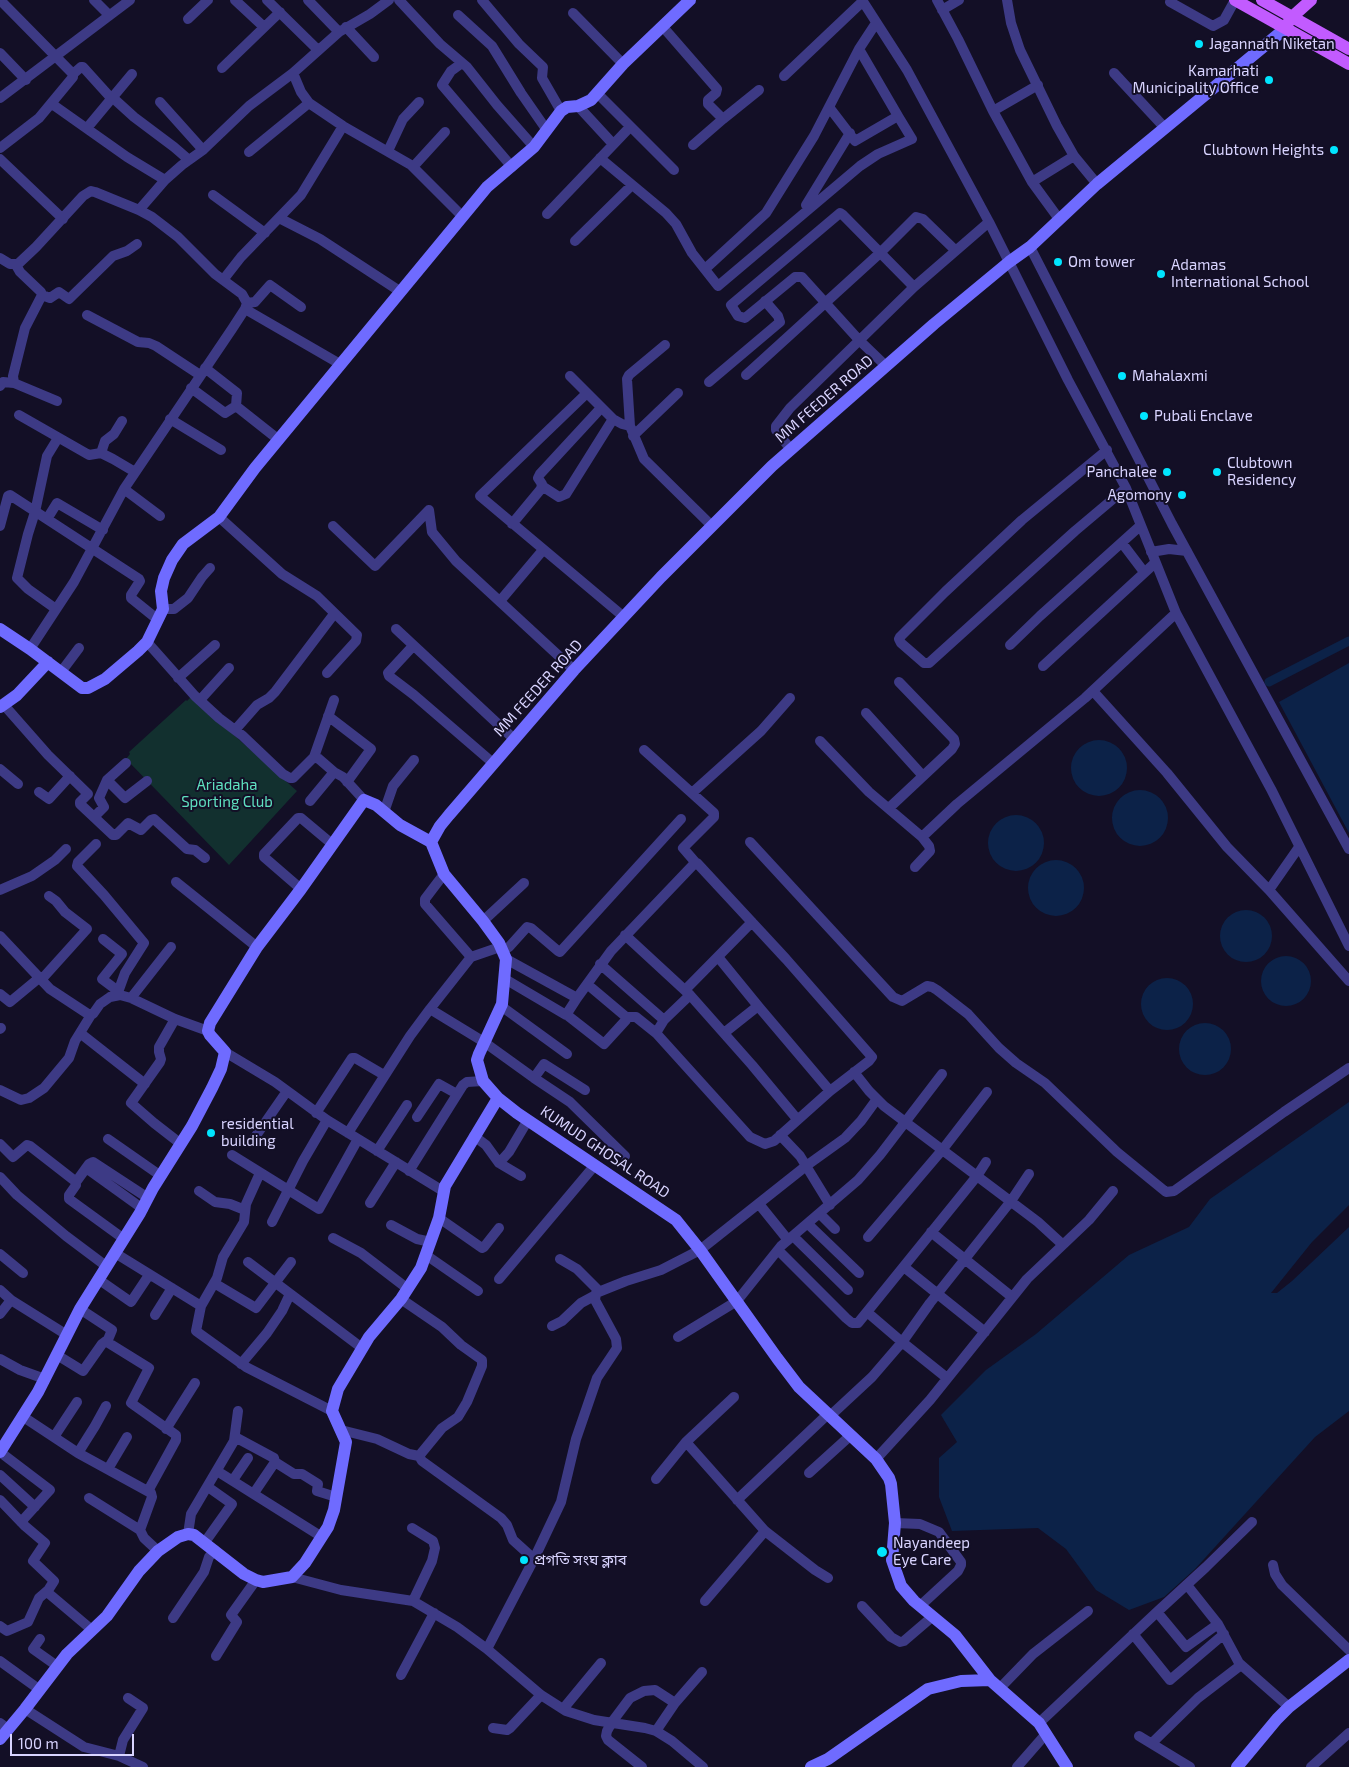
<!DOCTYPE html>
<html>
<head>
<meta charset="utf-8">
<style>
  body { margin:0 }
  #map { position:relative; width:1349px; height:1767px; overflow:hidden; background:#130f26; font-family:"Exo 2",sans-serif }
  canvas { display:block }
  .scale { position:absolute; left:10px; top:1734px; width:124px; height:22px; box-sizing:border-box; border:2px solid #d9d4ff; border-top:0; padding-left:6px; font-size:15px; line-height:18px; white-space:nowrap; color:#d9d4ff; -webkit-text-stroke:4px #130f26; paint-order:stroke }
</style>
</head>
<body>
<div id="map">
<canvas width="1349" height="1767"></canvas>
<div class="scale">100 m</div>
</div>
<script>
const ctx = document.querySelector('canvas').getContext('2d');
ctx.lineJoin = 'round';
function fillPath(path, color) { ctx.fillStyle = color; ctx.fill(path, 'evenodd'); }
const poly = rows => new Path2D(rows.map(r => 'M' + r).join(''));
function stroke(path, color, width, dash) { ctx.strokeStyle = color; ctx.lineWidth = width; ctx.lineCap = dash ? 'butt' : 'round'; ctx.setLineDash(dash || []); ctx.stroke(path); }
function label(font, color, halo, rows, align = 'center') {
  ctx.font = font + ' "Exo 2","Noto Sans Bengali",sans-serif'; ctx.lineWidth = 4; ctx.setLineDash([]); ctx.textBaseline = 'middle'; ctx.strokeStyle = halo; ctx.fillStyle = color; for (const [text, x, y, turn = 0] of rows) {
    ctx.save(); ctx.translate(x, y); ctx.rotate((+turn || 0) * Math.PI / 180); ctx.textAlign = isNaN(turn) ? turn : align; if (halo) ctx.strokeText(text, 0, 0); ctx.fillText(text, 0, 0); ctx.restore();
  }
}
const green = poly([
  [191,697,297,791,229,865,126,759,130,754,129,752,186,700,187,701]
]);
const water = poly([
  [1349,663,1349,833,1279,702],
  '1071 768a28 28 0 1 1 56 0a28 28 0 1 1-56 0Z',
  '1112 818a28 28 0 1 1 56 0a28 28 0 1 1-56 0Z',
  '988 843a28 28 0 1 1 56 0a28 28 0 1 1-56 0Z',
  '1028 888a28 28 0 1 1 56 0a28 28 0 1 1-56 0Z',
  '1220 936a26 26 0 1 1 52 0a26 26 0 1 1-52 0Z',
  '1261 981a25 25 0 1 1 50 0a25 25 0 1 1-50 0Z',
  '1141 1004a26 26 0 1 1 52 0a26 26 0 1 1-52 0Z',
  '1179 1049a26 26 0 1 1 52 0a26 26 0 1 1-52 0Z',
  [1349,1102,1349,1205,1312,1242,1271,1293,1277,1293,1292,1281,1349,1227,1349,1411,1315,1437,1195,1569,1164,1597,1129,1610,1096,1590,1066,1549,1038,1528,952,1531,939,1497,939,1458,957,1442,941,1415,986,1370,1036,1334,1129,1255,1189,1227,1210,1199]
]);
const canal = poly([
  [1269,682,1349,641]
]);
const street = poly([
  [94,0,109,15],
  [235,0,264,27],
  [267,0,318,50],
  [308,0,339,32],
  [399,0,440,44,467,67,497,105,534,147],
  [482,0,519,44,543,67,542,78,561,111],
  [937,0,958,39,993,111,1032,182,1059,219],
  [1007,0,1011,23,1020,50,1057,126,1074,156,1097,184],
  [1170,2,1213,26,1224,20,1235,0],
  [942,10,959,0],
  [573,13,623,64],
  [458,15,492,46,521,93,546,129],
  [188,19,208,0],
  [346,27,374,57],
  [663,27,717,89,716,93,708,100,708,104,723,119,759,90],
  [0,53,26,80],
  [462,63,451,71,442,85,512,167],
  [222,68,280,12],
  [293,73,301,92,309,103,343,126,411,165,462,216],
  [1114,73,1165,128],
  [73,74,81,67,83,67,111,98],
  [784,76,863,1],
  [597,93,674,170],
  [112,97,134,117,174,147,189,160],
  [0,98,130,0],
  [160,102,203,150],
  [52,104,127,157,165,180],
  [578,106,613,144],
  [829,107,855,141,898,116,859,49],
  [993,111,1038,85],
  [87,128,132,74],
  [693,145,723,119],
  [0,148,39,118,73,77,73,74,0,0],
  [388,151,403,119,419,102],
  [249,152,309,103],
  [600,158,666,213,676,224,692,253,718,286,860,166,878,154,912,139,898,116],
  [0,159,63,219],
  [413,167,445,132],
  [1032,182,1074,156],
  [213,195,265,233],
  [806,205,850,133],
  [139,210,165,180,182,165,203,150,249,106,293,73,339,32,370,14,389,0],
  [547,214,630,127],
  [279,218,320,239,401,292],
  [989,222,1068,380,1126,488,1176,613,1271,789,1349,946],
  [575,241,632,185],
  [1030,247,1172,524,1349,849],
  [0,258,10,264,18,264,36,247,83,196,91,191,95,192,139,210,152,217,178,237,215,274,242,294,247,303,245,309,232,329,124,489,74,582,30,649],
  [16,265,20,272,41,292,42,295,25,328,13,376,14,383,57,401],
  [705,269,766,213,814,136,859,49,876,23],
  [223,280,241,257,301,195,343,126],
  [42,295,50,298,59,292,69,299,113,256,127,251,137,244],
  [247,303,255,302,270,285,301,307],
  [245,309,340,364],
  [87,315,138,342,149,343,156,346,200,375],
  [665,345,629,375,627,379,630,426,644,459,712,526],
  [886,366,859,340,802,277,795,277,745,318,738,316,731,305,840,213,843,215,914,287],
  [205,368,237,393,236,406,279,440],
  [746,375,880,253,916,217,923,219,955,250],
  [570,376,613,419,622,424,630,426],
  [709,382,780,322,778,316,765,301],
  [0,386,3,382,14,383],
  [191,388,225,413,236,406],
  [587,393,480,496,624,617],
  [19,415,89,455,101,453,113,459,135,472],
  [170,419,221,450],
  [633,436,678,393],
  [791,450,776,430,776,426,790,408,914,287,989,222,907,70,862,0],
  [1107,450,1022,520,945,592,900,637,899,639,901,643,924,663,929,663,1075,531,1126,488],
  [101,453,105,441,114,434,122,421],
  [542,486,559,497,566,494,613,419],
  [124,489,160,516],
  [429,510,432,532,456,561,574,670],
  [219,517,282,574,317,596,357,635,356,641,327,673],
  [47,519,57,503,103,530],
  [512,524,541,489,542,484,538,478,540,474,601,408],
  [0,526,8,496,10,495,139,579,140,581,131,595,131,598,157,619],
  [333,526,375,566,429,510],
  [1122,543,1144,572],
  [1151,552,1169,549,1187,551],
  [500,601,543,550],
  [56,609,28,589,17,578,28,534,35,512,47,456,58,438],
  [163,609,174,609,188,598,202,577,210,568],
  [396,629,514,739],
  [147,642,195,696,219,718,243,736,283,774,290,778,293,778,314,757,319,759,334,772,343,777,364,800],
  [1010,645,1040,616,1140,526],
  [413,646,388,673,389,676,414,695,493,763],
  [1043,666,1155,563],
  [61,672,79,648],
  [178,678,215,645],
  [1093,691,1167,773,1227,847,1269,890,1349,981],
  [200,700,229,668],
  [4,705,48,755,86,792,88,794,80,802,80,804,113,835,116,835,128,823,141,830,151,820,154,819,187,849,195,850,205,858],
  [866,713,923,776],
  [328,716,371,749,347,782],
  [235,730,257,705,269,698,275,692,334,614],
  [820,741,869,792,922,837,929,846,930,851,915,867],
  [644,750,714,813,714,817,683,848,696,863],
  [314,757,334,700],
  [0,769,18,784],
  [107,780,125,798,147,781],
  [39,792,49,799,70,776],
  [692,793,761,731,790,698],
  [310,801,334,772],
  [889,808,952,749,955,744,954,739,899,682],
  [384,812,393,786,414,760],
  [94,817,104,807,99,798,107,780,126,763],
  [922,837,957,804,1085,698,1176,613],
  [750,842,893,997,902,1001,927,986,932,987,937,990,968,1014,999,1048,1016,1063,1045,1083,1117,1152,1166,1192,1174,1191,1284,1112,1349,1068],
  [96,844,78,862,77,866,104,895,144,943,125,973,117,995],
  [176,882,257,947],
  [301,889,264,857,264,854,298,818,301,818,332,844],
  [0,890,32,876,55,860,66,849],
  [1269,890,1299,847],
  [483,921,524,883],
  [625,935,690,995,752,1065,797,1119],
  [0,936,50,989,88,1014,93,1014,100,1004,110,997,120,995,131,998,175,1019,208,1031],
  [103,939,122,954,102,979,118,991],
  [471,957,500,947,502,951,509,947,527,927,531,928,558,951,560,952,681,819],
  [718,957,758,1006],
  [506,959,577,998,611,951,694,864,697,863,786,959,872,1057,869,1061,830,1091,774,1141,765,1144,750,1137,656,1033,664,1020],
  [600,964,664,1020,690,995],
  [505,979,566,1015,577,998],
  [41,980,87,929,65,912,56,901,49,896],
  [685,990,752,922],
  [0,994,10,1002,39,978],
  [131,998,171,947],
  [501,1006,567,1054],
  [430,1009,471,957,425,904,425,899,444,874],
  [567,1015,604,1044,626,1020,625,1016,587,984],
  [626,1017,636,1017,656,1033],
  [175,1019,159,1047,159,1052,161,1059,160,1062,131,1103,154,1123,181,1144],
  [0,1029,1,1028],
  [80,1033,145,1084],
  [724,1033,758,1006,830,1091],
  [225,1052,275,1082,327,1120,443,1191],
  [854,1072,869,1091,884,1106,1038,1222,1062,1244],
  [534,1078,544,1064,585,1090],
  [0,1090,21,1100,29,1098,44,1088,69,1058,75,1041,91,1015],
  [316,1113,352,1058,355,1058,384,1075],
  [417,1117,439,1084,457,1094],
  [348,1133,410,1036,430,1009,484,1042,534,1078,570,1102,625,1156],
  [780,1135,800,1156,830,1205],
  [474,1136,486,1145,499,1163,521,1176],
  [108,1139,161,1176],
  [253,1140,287,1091],
  [0,1144,13,1157,27,1145,30,1146,75,1181,76,1185,69,1195,69,1199,124,1239],
  [377,1151,407,1105],
  [232,1155,319,1209,358,1139],
  [499,1163,509,1152,528,1120],
  [86,1168,143,1209],
  [409,1171,463,1085,467,1082,483,1081],
  [260,1173,246,1204,244,1222,223,1257,217,1278,201,1306,196,1331,246,1367,332,1411],
  [0,1177,17,1195,66,1236,106,1266],
  [76,1182,89,1164,93,1162,148,1198],
  [199,1191,215,1202,230,1204,245,1210],
  [370,1203,396,1162],
  [759,1204,788,1240],
  [820,1214,835,1229],
  [439,1218,482,1248,484,1247,499,1228],
  [272,1222,303,1161,327,1120],
  [808,1224,859,1273],
  [391,1225,417,1239,431,1242],
  [931,1232,1012,1297],
  [793,1236,848,1290],
  [868,1237,943,1149,987,1092],
  [333,1238,361,1253,408,1289],
  [778,1250,846,1318,852,1323,858,1323,977,1176,986,1162],
  [115,1253,201,1306],
  [0,1254,23,1273],
  [426,1255,478,1291],
  [560,1259,577,1269,599,1291],
  [248,1262,362,1348],
  [904,1267,985,1332],
  [98,1279,131,1302,149,1275],
  [499,1279,595,1165],
  [214,1283,256,1308,291,1262],
  [0,1290,11,1300,67,1335],
  [80,1309,112,1330,107,1342,149,1368,131,1403,176,1435,176,1440,148,1491],
  [867,1312,902,1342,947,1378],
  [0,1314,11,1300],
  [155,1315,172,1288],
  [552,1326,562,1321,581,1303,594,1296],
  [678,1337,737,1301,781,1246,858,1180,880,1155,942,1074],
  [57,1355,83,1371,102,1344,106,1341],
  [0,1359,20,1370,45,1379],
  [241,1364,267,1333,282,1311,290,1294],
  [22,1416,78,1453,151,1493,152,1497,140,1530,144,1538,158,1551],
  [830,1416,872,1377,903,1341,930,1303,1011,1201,1029,1174],
  [166,1429,195,1383],
  [341,1430,377,1439,409,1454,419,1456,442,1428,458,1417,467,1402,482,1366,482,1360,461,1345,442,1327,401,1299],
  [54,1437,77,1402],
  [235,1437,274,1458,275,1462,294,1474,302,1474,318,1484,317,1491,336,1497],
  [686,1442,765,1531,815,1570,828,1578],
  [0,1452,50,1490,21,1522],
  [78,1453,95,1426,106,1406],
  [419,1456,422,1461,501,1518,507,1525,513,1540,534,1559],
  [876,1459,930,1400,1027,1279,1089,1220,1113,1191],
  [108,1469,127,1437],
  [217,1471,322,1537],
  [809,1473,851,1435],
  [0,1475,35,1507],
  [656,1479,686,1442,734,1397],
  [233,1480,248,1458],
  [254,1493,275,1462],
  [89,1498,140,1530],
  [0,1500,25,1526,45,1543,33,1561,54,1581,47,1592,92,1630],
  [737,1500,828,1414],
  [895,1523,920,1524,939,1532,961,1562,961,1565,958,1571,920,1606],
  [412,1528,433,1541,435,1548,432,1561,413,1601],
  [188,1534,191,1514,234,1441,238,1411],
  [205,1542,232,1504,208,1487],
  [1273,1565,1275,1574,1282,1585,1349,1650],
  [292,1577,341,1590,413,1601,457,1627,487,1649,541,1695,566,1711,594,1720,645,1728,656,1731,672,1741,703,1767],
  [1187,1585,1218,1624,1239,1663,1289,1707],
  [705,1601,765,1531],
  [862,1606,891,1637,900,1642,904,1641,932,1617],
  [1157,1612,1186,1647,1218,1624],
  [173,1618,204,1572,209,1557,215,1550],
  [0,1626,7,1631,28,1622,39,1598,47,1591],
  [1133,1634,1170,1680,1224,1634],
  [40,1639,33,1649,57,1666],
  [487,1649,534,1559,561,1502,576,1439,597,1378,617,1348,616,1339,595,1300,596,1293,626,1281,661,1270,700,1250,806,1166,845,1138,861,1121,877,1099],
  [216,1656,237,1622,231,1615,256,1580],
  [0,1661,40,1690],
  [401,1675,434,1613],
  [1000,1688,1033,1654,1088,1611],
  [25,1709,84,1747,119,1756,143,1767],
  [563,1709,601,1663],
  [0,1723,8,1729],
  [1039,1723,1157,1612,1206,1567,1252,1522],
  [493,1728,507,1730,510,1728,541,1695],
  [656,1731,675,1703],
  [1139,1736,1190,1767],
  [1152,1743,1198,1698,1241,1665],
  [119,1756,123,1740,143,1708,128,1698],
  [642,1767,608,1740,606,1736,607,1731,612,1722,630,1698,644,1691,655,1690,675,1703,702,1672],
  [1017,1767,1045,1735],
  [1311,1767,1349,1733]
]);
const secondary = poly([
  [0,629,30,649,82,688,88,688,105,679,138,651,147,642,163,609,161,591,164,578,172,560,183,544,219,517,255,468,487,187,534,147,561,111,567,107,578,106,591,100,623,64,690,0],
  [0,707,17,695,48,662],
  [431,842,444,874,483,921,499,943,506,959,502,1004,479,1054,477,1060,483,1081,498,1098,517,1113,676,1220,700,1250,777,1358,799,1387,876,1459,889,1478,891,1484,895,1523,892,1560,901,1586,914,1601,955,1635,990,1680,1039,1723,1067,1767],
  [431,842,440,826,449,815,574,670,661,577,772,466,934,324,1009,262,1030,247,1097,184,1286,28],
  [0,1452,38,1392,80,1309,140,1213,153,1188,192,1126,212,1088,221,1069,225,1052,210,1035,208,1031,210,1023,257,947,301,889,364,800,376,805,400,825,431,842],
  [0,1739,25,1709,67,1654,107,1616,139,1571,158,1551,178,1537,188,1534,194,1535,244,1574,256,1580,263,1582,292,1577,305,1563,328,1527,334,1510,346,1442,332,1411,338,1389,369,1337,401,1299,421,1268,439,1218,445,1186,498,1098],
  [811,1767,828,1759,928,1689,961,1681,990,1680],
  [1237,1767,1277,1719,1289,1707,1349,1660]
]);
const primary = poly([
  [1235,0,1349,64],
  [1262,0,1349,49],
  [1288,23,1292,17,1311,0]
]);
const markers = [
  [1199,44,5,"#00e5ff"],
  [1269,80,5,"#00e5ff"],
  [1334,150,5,"#00e5ff"],
  [1058,262,5,"#00e5ff"],
  [1161,274,5,"#00e5ff"],
  [1122,376,5,"#00e5ff"],
  [1144,416,5,"#00e5ff"],
  [1167,472,5,"#00e5ff"],
  [1217,472,5,"#00e5ff"],
  [1182,495,5,"#00e5ff"],
  [211,1133,5,"#00e5ff"],
  [882,1552,6,"#00e5ff"],
  [524,1560,5,"#00e5ff"]
];
const poiNames = [
  ["Jagannath Niketan",1209,44],
  ["Kamarhati",1259,71,"right"],
  ["Municipality Office",1259,88,"right"],
  ["Clubtown Heights",1324,150,"right"],
  ["Om tower",1068,262],
  ["Adamas",1171,265],
  ["International School",1171,282],
  ["Mahalaxmi",1132,376],
  ["Pubali Enclave",1154,416],
  ["Clubtown",1227,463],
  ["Residency",1227,480],
  ["Panchalee",1157,472,"right"],
  ["Agomony",1172,495,"right"],
  ["residential",221,1124],
  ["building",221,1141],
  ["Nayandeep",893,1543],
  ["Eye Care",893,1560],
  ["প্রগতি সংঘ ক্লাব",534,1560]
];
const streetNames = [
  ["MM FEEDER ROAD",824,399,-41],
  ["MM FEEDER ROAD",538,688,-48],
  ["KUMUD GHOSAL ROAD",605,1152,34]
];
const parkNames = [
  ["Ariadaha",227,785],
  ["Sporting Club",227,802]
];
fillPath(green, '#12302f');
fillPath(water, '#0c2248');
stroke(canal, '#0c2248', 9);
stroke(street, '#3d3a85', 10);
stroke(secondary, '#6f6bff', 12);
stroke(primary, '#c25bff', 12);
for (const [x, y, r, color] of markers) { const dot = new Path2D(); dot.arc(x, y, r, 0, 2 * Math.PI); ctx.fillStyle = color; ctx.fill(dot); stroke(dot, '#130f26', 2); }
label('15px', '#d9d4ff', '#130f26', poiNames, 'left');
label('15px', '#d9d4ff', '#130f26', streetNames);
label('15px', '#5fe0c0', '#130f26', parkNames);
</script>
</body>
</html>
